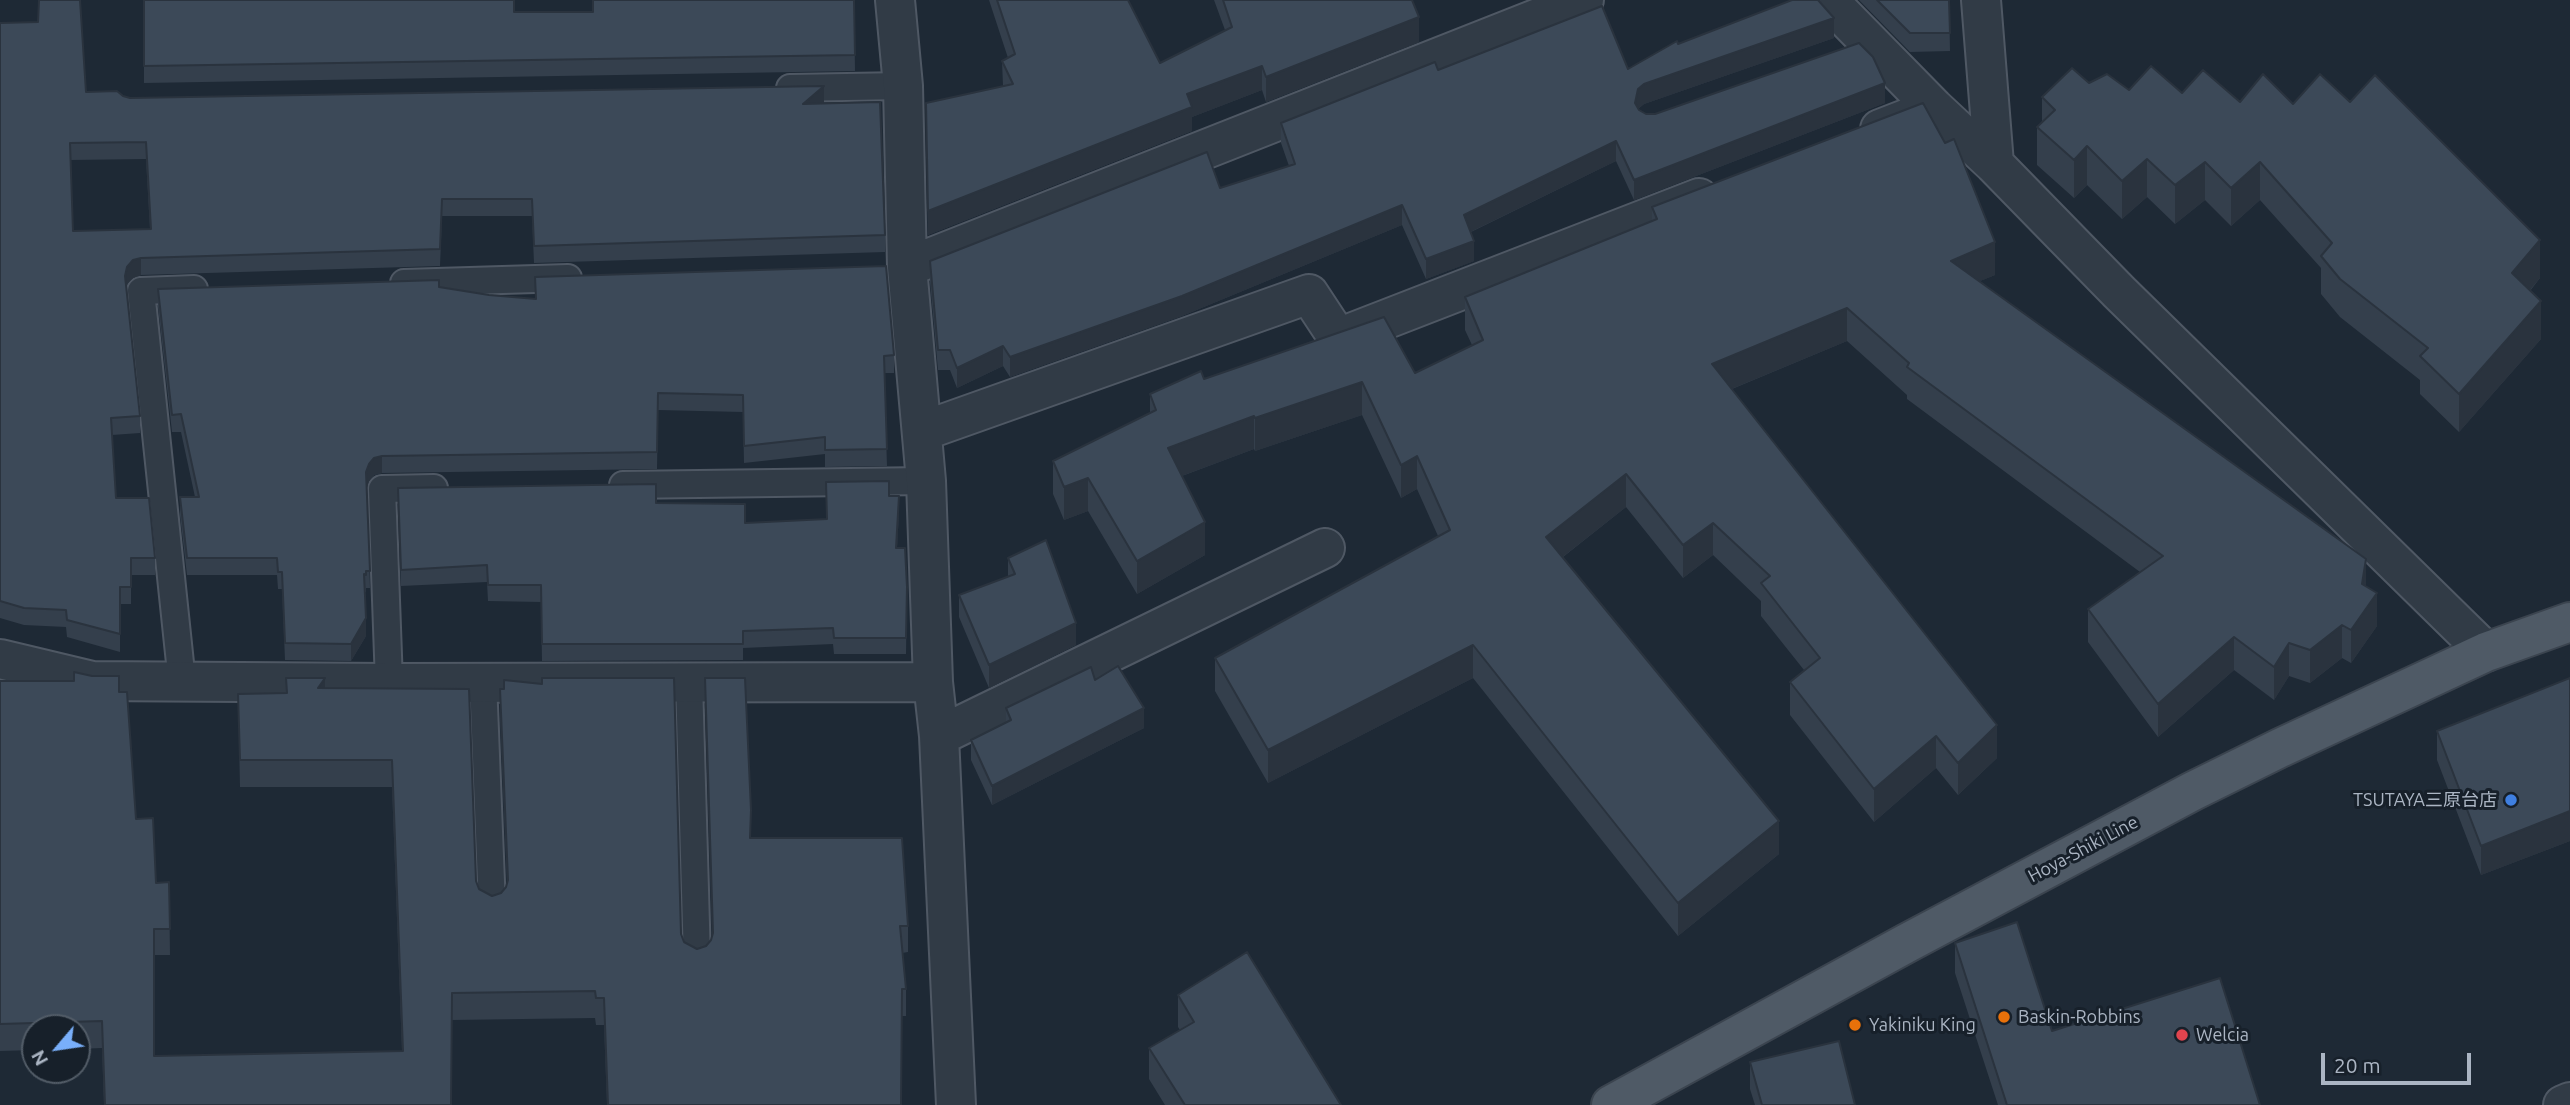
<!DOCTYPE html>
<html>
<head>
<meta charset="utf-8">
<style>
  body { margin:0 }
  #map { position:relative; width:2570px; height:1105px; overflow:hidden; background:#1e2935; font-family:Ubuntu,sans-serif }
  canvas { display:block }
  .north { position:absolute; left:21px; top:1014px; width:70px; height:70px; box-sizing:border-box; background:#17202a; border:2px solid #525c67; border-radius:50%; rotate:241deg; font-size:19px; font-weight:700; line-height:28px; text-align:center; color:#abb5c3 }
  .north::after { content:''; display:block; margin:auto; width:24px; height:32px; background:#79affa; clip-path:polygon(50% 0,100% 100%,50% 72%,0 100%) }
  .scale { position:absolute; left:2321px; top:1053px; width:150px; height:32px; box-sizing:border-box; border:4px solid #abb5c3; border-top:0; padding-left:9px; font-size:21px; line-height:24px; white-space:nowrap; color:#abb5c3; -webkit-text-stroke:5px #17202a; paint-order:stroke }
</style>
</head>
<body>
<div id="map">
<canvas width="2570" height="1105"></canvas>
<div class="north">N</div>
<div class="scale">20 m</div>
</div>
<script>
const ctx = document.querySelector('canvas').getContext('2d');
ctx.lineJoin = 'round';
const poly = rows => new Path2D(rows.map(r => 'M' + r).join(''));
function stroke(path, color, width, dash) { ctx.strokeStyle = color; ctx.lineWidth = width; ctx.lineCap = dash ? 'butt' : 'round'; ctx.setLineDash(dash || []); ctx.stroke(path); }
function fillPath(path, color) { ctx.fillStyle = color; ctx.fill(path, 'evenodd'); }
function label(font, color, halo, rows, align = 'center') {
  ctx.font = font + ' Ubuntu,"Noto Sans JP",sans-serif'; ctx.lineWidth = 6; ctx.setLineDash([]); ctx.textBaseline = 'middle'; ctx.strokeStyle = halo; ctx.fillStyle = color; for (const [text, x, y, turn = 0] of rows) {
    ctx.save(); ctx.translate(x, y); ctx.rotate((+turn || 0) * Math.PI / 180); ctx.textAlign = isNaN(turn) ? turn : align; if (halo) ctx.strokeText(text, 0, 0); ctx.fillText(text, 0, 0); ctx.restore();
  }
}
const lane = poly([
  [790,88,903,86],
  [404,283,568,278],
  [623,485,926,481],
  [483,681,492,907],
  [689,681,697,960],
  [182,682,141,291,194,289],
  [389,683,382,489,434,488]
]);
const street = poly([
  [895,0,903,86,907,267,926,481,933,682,939,736,956,1105],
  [1828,0,1934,108,1994,164,2119,292,2486,652],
  [1981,0,1994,164],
  [1880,129,1934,108],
  [907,267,1584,0],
  [923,431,1309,294,1338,338,1699,198],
  [0,659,92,681,389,683,933,682],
  [939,736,1325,548],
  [2563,1105,2570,1102]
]);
const primary = poly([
  [1611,1105,1907,943,2193,791,2280,748,2486,652,2570,622]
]);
const wall = poly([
  [144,0,514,12,593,12,854,0,855,71,144,83],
  [989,0,1128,0,1160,63,1225,30,1214,0,1412,0,1419,42,1266,102,1262,90,1192,117,1192,131,928,235,926,103,1003,86,1002,61,1008,58],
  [1859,0,1949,0,1950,51,1910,52],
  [0,23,86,92,130,98,824,103,823,104,885,235,885,252,534,263,532,216,442,216,440,266,141,275,133,278,127,284,127,287,140,416,140,433,112,435,116,498,155,558,155,575,131,575,131,604,120,604,120,652,67,637,66,627,24,625,0,618],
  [146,159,150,229,73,231,70,160],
  [1834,38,1644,104,1638,109,1646,114,1885,103,1634,200,1616,161,1471,232,1474,261,1426,279,1402,225,1182,316,1010,377,1003,366,957,388,950,370,938,370,930,281,930,261,1220,188,1289,166,1281,143,1281,123,1438,70,1628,69,1678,44],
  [2089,83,2129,90,2182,93,2240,102,2293,104,2540,278,2530,291,2541,339,2459,432,2420,394,2420,380,2340,317,2321,294,2321,268,2260,200,2231,226,2205,200,2175,224,2147,197,2122,219,2087,185,2074,198,2037,165,2037,127,2042,122,2042,97],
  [1652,207,1995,275,1980,281,2366,586,2377,626,2351,663,2342,658,2310,683,2289,676,2274,700,2234,670,2158,737,2088,642,2088,609,2140,572,1907,399,1907,395,1847,341,1732,389,1997,758,1958,795,1936,768,1874,822,1790,715,1790,682,1804,670,1761,616,1761,601,1713,555,1683,578,1626,507,1563,557,1779,854,1678,936,1473,678,1268,783,1215,691,1215,658,1438,536,1417,489,1401,498,1362,415,1255,451,1254,449,1182,476,1205,555,1137,594,1088,511,1064,520,1053,494,1053,461,1150,413,1150,394,1204,379,1415,373,1472,345,1465,330,1465,297,1652,221],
  [535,277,894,355,894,373,884,373,887,466,825,467,825,454,744,463,743,412,658,410,657,469,382,473,374,475,369,481,367,488,370,588,366,588,366,592,364,592,366,636,351,661,285,660,282,589,278,589,277,575,187,575,180,515,180,497,195,497,181,432,172,432,158,306,158,289,439,287,489,295,535,299],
  [398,488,656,503,745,523,827,519,889,496,899,512,897,548,907,587,906,654,834,654,833,644,743,648,743,660,542,661,541,602,488,601,487,582,401,586],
  [1008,558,1076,645,989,688,959,617,959,595,1008,577],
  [74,672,119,692,136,819,156,883,169,882,170,955,154,955,154,1056,402,1051,392,787,240,787,238,694,286,693,286,678,325,688,469,689,476,881,479,889,492,896,501,893,506,887,507,884,500,715,500,689,681,934,684,942,697,949,706,946,711,940,712,936,705,678,751,838,908,926,908,952,902,953,906,989,906,1016,902,1016,901,1105,607,1105,604,1025,596,1025,595,1018,452,1020,451,1105,104,1105,102,1048,77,1049,77,1028,35,1028,35,1050,0,1051,0,681,74,681],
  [2570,678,2570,841,2481,875,2437,760,2437,731],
  [1095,680,1144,728,992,805,971,760,971,740,1006,723,1006,708],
  [1955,943,2052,1031,2260,1105,1998,1105,1955,973],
  [1178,995,1341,1105,1165,1105,1149,1079,1149,1048,1180,1030,1178,1027],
  [1750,1062,1855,1105,1755,1105,1750,1089]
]);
const shadedWall = poly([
  [1419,17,1419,42,1266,102,1266,77],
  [1834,18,1834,38,1644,104,1638,109,1635,103,1638,89,1644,84],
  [1262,66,1262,90,1192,117,1192,131,928,235,928,211,1187,94],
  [1885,83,1885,103,1634,200,1634,180],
  [824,86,824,103,803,121,803,104],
  [1616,141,1616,161,1464,235,1464,215],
  [2087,146,2087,185,2074,198,2074,160],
  [2147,159,2147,197,2122,219,2122,181],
  [2205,162,2205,200,2175,224,2175,185],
  [2260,162,2260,200,2231,226,2231,188],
  [1402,205,1402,225,1182,316,1010,377,1010,357],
  [2540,240,2540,278,2512,311,2512,273],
  [1474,241,1474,261,1426,279,1426,259],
  [1995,242,1995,275,1951,293,1951,261],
  [141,258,141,275,133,278,127,284,125,293,125,276,127,267,133,260],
  [2541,301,2541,339,2459,432,2459,394],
  [1847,308,1847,341,1712,397,1712,364],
  [1003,346,1003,366,957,388,957,368],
  [1362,382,1362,415,1255,451,1255,418],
  [1254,416,1254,449,1168,481,1168,448],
  [382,456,382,473,374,475,369,481,366,490,366,472,369,464,374,458],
  [1417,456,1417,489,1401,498,1401,465],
  [1626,474,1626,507,1546,570,1546,537],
  [1088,478,1088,511,1064,520,1064,487],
  [899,496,899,512,896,565,896,548],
  [1205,522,1205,555,1137,594,1137,561],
  [1713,523,1713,555,1683,578,1683,545],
  [2366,559,2366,592,2377,593,2377,626,2351,663,2351,630,2362,584],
  [366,618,366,636,351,661,351,644],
  [1076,623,1076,645,989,688,989,665],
  [2342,625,2342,658,2310,683,2310,650],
  [2234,637,2234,670,2158,737,2158,704],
  [2289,643,2289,676,2274,700,2274,667],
  [1473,645,1473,678,1268,783,1268,750],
  [325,678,325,704,318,688],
  [1144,708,1144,728,992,805,992,786],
  [1997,725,1997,758,1958,795,1958,763],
  [1936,736,1936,768,1874,822,1874,789],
  [2570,811,2570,841,2481,875,2481,846],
  [1779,821,1779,854,1678,936,1678,903]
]);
const building = poly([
  [39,0,80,0,86,92,117,91,123,96,130,98,824,86,803,104,880,102,885,235,534,246,532,199,442,199,440,249,141,258,133,260,127,267,125,276,140,416,111,418,116,498,149,498,155,558,131,558,131,587,120,587,120,634,67,620,66,610,24,608,0,601,0,23,38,22,39,0],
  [146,142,151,229,73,231,70,143,146,142],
  [144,0,514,0,514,12,593,12,593,0,854,0,855,55,144,66,144,0],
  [997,0,1128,0,1160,63,1232,27,1223,0,1412,0,1419,17,1266,77,1262,66,1187,94,1192,107,928,211,926,103,1013,84,1002,61,1015,54,997,0],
  [1792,0,1818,0,1834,18,1644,84,1638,89,1635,103,1639,110,1646,114,1655,114,1859,43,1873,57,1885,83,1634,180,1616,141,1464,215,1474,241,1426,259,1402,205,1182,296,1010,357,1003,346,957,368,950,350,938,350,930,261,1207,152,1220,188,1295,164,1281,123,1435,62,1438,70,1602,6,1628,69,1677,41,1678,44,1792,0],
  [1877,0,1949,0,1950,33,1910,33,1877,0],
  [2151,66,2182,93,2203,70,2240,102,2263,74,2293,104,2320,74,2350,102,2375,75,2540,240,2512,273,2541,301,2459,394,2420,356,2428,348,2340,279,2321,256,2332,243,2260,162,2231,188,2205,162,2175,185,2147,159,2122,181,2087,146,2074,160,2037,127,2055,110,2042,97,2072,68,2089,83,2107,74,2129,90,2151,66],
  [1923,103,1945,143,1954,139,1995,242,1951,261,2366,559,2362,584,2377,593,2351,630,2342,625,2310,650,2289,643,2274,667,2234,637,2158,704,2088,609,2163,556,1907,367,1909,363,1847,308,1712,364,1997,725,1958,763,1936,736,1874,789,1790,682,1820,658,1761,583,1770,576,1713,523,1683,545,1626,474,1546,537,1779,821,1678,903,1473,645,1268,750,1215,658,1450,530,1417,456,1401,465,1362,382,1255,418,1254,416,1168,448,1205,522,1137,561,1088,478,1064,487,1053,461,1156,410,1150,394,1201,371,1204,379,1384,317,1415,373,1483,340,1465,297,1657,219,1652,207,1923,103],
  [886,266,894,355,884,356,887,449,825,450,825,437,744,446,743,395,658,393,657,452,382,456,374,458,369,464,366,472,370,571,366,571,366,575,364,574,366,618,351,644,285,643,282,572,278,572,277,558,187,558,180,497,199,497,181,414,172,415,158,289,439,280,439,287,489,295,536,299,535,277,886,266],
  [889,481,889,496,899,496,896,548,905,548,907,587,906,638,834,638,833,628,743,631,743,644,542,644,541,585,488,585,487,565,401,570,398,488,656,484,656,503,745,504,745,523,827,519,826,482,889,481],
  [1046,540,1076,623,989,665,959,595,1015,574,1008,558,1046,540],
  [1118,666,1144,708,992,786,971,740,1011,720,1006,708,1091,667,1095,680,1118,666],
  [74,672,92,676,119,676,119,692,127,692,136,819,153,818,156,883,169,882,170,929,154,929,154,1056,403,1051,392,760,240,760,238,694,287,693,286,678,325,678,318,688,469,689,476,881,479,889,492,896,501,893,506,887,508,880,500,689,504,689,504,680,542,684,542,678,674,678,681,934,684,942,697,949,706,946,711,940,713,933,705,678,745,678,751,810,750,838,902,838,908,926,900,926,906,989,902,989,901,1105,608,1105,604,998,596,998,595,991,452,993,451,1105,105,1105,102,1021,0,1024,0,681,74,681,74,672],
  [2570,678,2570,811,2481,846,2437,731,2570,678],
  [2017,922,2052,1031,2220,978,2260,1105,2007,1105,1955,943,2017,922],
  [1247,952,1341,1105,1185,1105,1149,1048,1194,1022,1178,995,1247,952],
  [1839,1041,1855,1105,1762,1105,1750,1062,1839,1041]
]);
const markers = [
  [2511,800,7,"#3f7fe0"],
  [2004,1017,7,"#e8710a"],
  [1855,1025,7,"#e8710a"],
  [2182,1035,7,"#e0444e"]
];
const poiNames = [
  ["TSUTAYA三原台店",2497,800,"right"],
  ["Baskin-Robbins",2018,1017],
  ["Yakiniku King",1869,1025],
  ["Welcia",2196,1035]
];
const streetNames = [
  ["Hoya-Shiki Line",2083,849,-28]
];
stroke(lane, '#4f5864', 30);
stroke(street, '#4f5864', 42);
stroke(primary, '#3b444f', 42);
stroke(lane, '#313b46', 26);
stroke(street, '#313b46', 38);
stroke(primary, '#4f5a66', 38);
fillPath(wall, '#343f4c');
fillPath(shadedWall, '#2a333e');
fillPath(building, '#3c4958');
stroke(building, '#2a333e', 2);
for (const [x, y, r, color] of markers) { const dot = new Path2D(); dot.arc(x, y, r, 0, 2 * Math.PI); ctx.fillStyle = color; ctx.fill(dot); stroke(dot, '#17202a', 2.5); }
label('18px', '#abb5c3', '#17202a', poiNames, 'left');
label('18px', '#abb5c3', '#17202a', streetNames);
</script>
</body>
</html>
